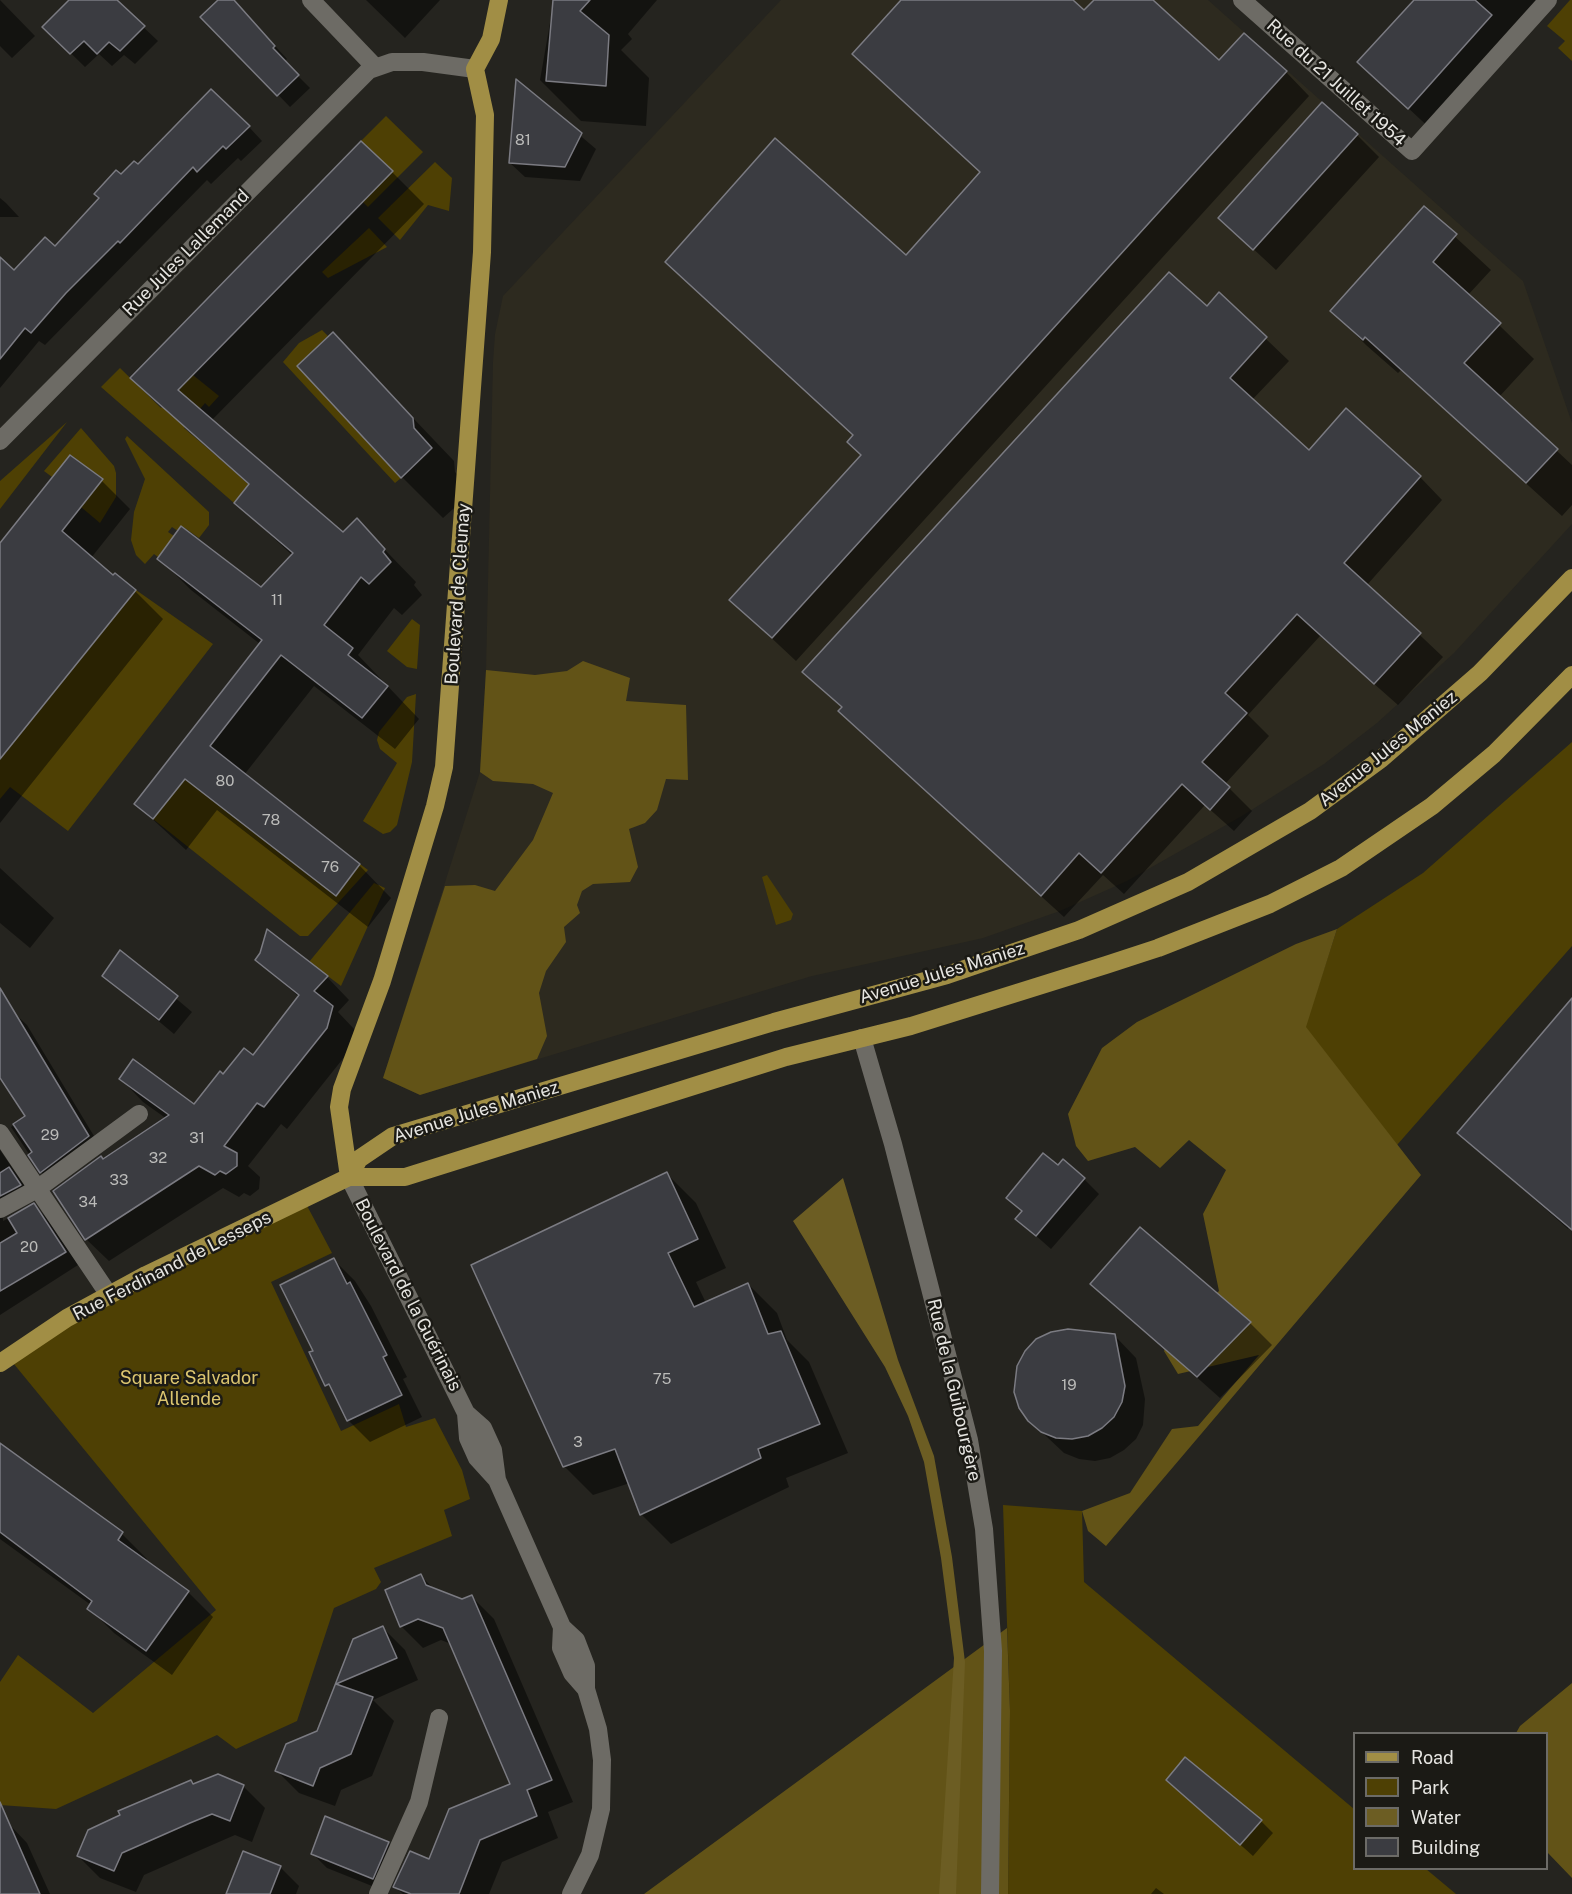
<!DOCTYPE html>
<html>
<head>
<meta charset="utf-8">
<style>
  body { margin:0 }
  #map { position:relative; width:1572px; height:1894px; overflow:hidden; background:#25241f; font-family:"Public Sans",sans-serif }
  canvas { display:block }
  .legend { position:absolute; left:1353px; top:1732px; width:195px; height:138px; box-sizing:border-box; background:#1b1a15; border:2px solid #6c6b67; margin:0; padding:8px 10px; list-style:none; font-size:18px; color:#e6e5e1 }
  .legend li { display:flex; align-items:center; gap:12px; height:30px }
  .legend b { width:30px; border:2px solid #6c6b67 }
</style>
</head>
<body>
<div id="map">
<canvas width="1572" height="1894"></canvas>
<ul class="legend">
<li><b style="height:8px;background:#a18e45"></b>Road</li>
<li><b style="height:16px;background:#4e4004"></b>Park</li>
<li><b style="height:16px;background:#6c5d23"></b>Water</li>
<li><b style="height:16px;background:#3b3c41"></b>Building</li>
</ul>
</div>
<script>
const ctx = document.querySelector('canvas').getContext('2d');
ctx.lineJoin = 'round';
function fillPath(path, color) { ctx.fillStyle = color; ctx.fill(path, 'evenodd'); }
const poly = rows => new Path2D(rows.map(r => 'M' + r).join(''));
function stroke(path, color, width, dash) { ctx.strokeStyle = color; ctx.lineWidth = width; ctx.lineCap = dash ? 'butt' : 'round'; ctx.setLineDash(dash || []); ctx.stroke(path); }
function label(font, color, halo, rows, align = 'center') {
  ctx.font = font + ' "Public Sans",sans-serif'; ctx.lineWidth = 5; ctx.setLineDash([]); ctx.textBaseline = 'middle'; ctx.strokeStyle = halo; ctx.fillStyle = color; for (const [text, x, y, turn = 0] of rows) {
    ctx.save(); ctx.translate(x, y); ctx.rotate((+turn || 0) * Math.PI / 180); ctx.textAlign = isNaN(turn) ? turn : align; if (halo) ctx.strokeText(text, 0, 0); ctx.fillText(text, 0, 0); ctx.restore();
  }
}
const built = poly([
  [781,0,1208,0,1523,281,1572,423,1572,524,1454,653,1377,723,1324,764,1242,816,1127,881,1060,911,983,938,812,976,420,1095,383,1078,480,772,486,670,493,362,495,334,503,296]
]);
const green = poly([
  [1570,0,1572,0,1572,61,1558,48,1565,41,1547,26],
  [386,116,423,152,368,207,363,202,393,171,361,141],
  [435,162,452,178,449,211,428,205,400,240,378,218],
  [369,228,387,247,328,278,322,272],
  [322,330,328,336,297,366,401,478,395,483,283,362,299,343],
  [120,368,161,408,193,375,219,396,209,407,205,403,184,428,249,484,234,503,101,387],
  [67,422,0,509,0,481],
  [81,428,114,466,116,473,116,497,100,523,81,507,102,479,71,455,52,477,44,471],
  [127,436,209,512,209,525,199,538,182,526,178,531,172,527,168,532,174,536,158,557,154,554,145,564,136,555,131,540,134,512,145,479,125,439],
  [136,590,213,644,68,831,10,787,0,799,0,759],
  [412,619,420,625,417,669,407,667,387,651],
  [416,694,412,762,397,825,390,832,383,834,363,821,397,763,380,749,377,740,379,732,407,697],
  [1572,742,1572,946,1397,1145,1305,1027,1337,929,1423,873],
  [185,779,335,895,360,864,368,870,308,936,300,936,153,819],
  [767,875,793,914,791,920,776,925,762,877],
  [374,883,385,888,341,986,309,962],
  [304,1200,332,1253,271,1282,341,1431,399,1404,406,1427,435,1418,462,1470,470,1499,444,1510,452,1536,374,1568,381,1582,376,1589,334,1608,297,1721,236,1749,217,1735,56,1809,0,1805,0,1682,18,1655,93,1713,216,1610,9,1358],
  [1003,1505,1082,1511,1084,1582,1354,1809,1354,1868,1426,1869,1456,1894,1008,1894,1010,1711]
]);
const forest = poly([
  [583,661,630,678,626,701,686,705,688,780,666,779,657,810,645,823,629,829,638,867,630,882,593,884,582,891,577,905,580,913,564,927,566,942,546,971,539,993,547,1036,537,1059,420,1095,383,1078,445,886,475,885,495,891,533,840,553,793,533,784,493,781,480,772,486,670,535,675,567,671],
  [1337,929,1306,1027,1421,1175,1106,1546,1088,1531,1082,1511,1130,1493,1172,1429,1198,1426,1259,1355,1178,1374,1164,1351,1170,1335,1219,1291,1203,1214,1226,1170,1189,1140,1160,1168,1135,1147,1088,1161,1076,1146,1068,1114,1102,1048,1137,1022,1296,944],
  [1007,1628,1010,1711,1008,1894,644,1894],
  [1572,1683,1572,1878,1547,1852,1546,1734,1516,1733,1520,1726]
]);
const water = poly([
  [843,1178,898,1360,934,1456,952,1557,965,1662,956,1894,939,1894,954,1658,941,1558,924,1462,908,1416,885,1367,793,1221]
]);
const shadow = poly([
  [0,0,35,36,12,58,0,46],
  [71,0,102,0,120,5,158,41,135,64,124,55,112,66,99,54,85,67,44,27],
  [220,0,233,0,287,59,284,62,310,88,290,107,203,17],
  [366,0,440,0,405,38],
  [554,0,657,0,628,34,632,39,621,50,649,78,646,126,581,121,540,80],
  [903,0,1071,0,1084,12,1096,0,1148,0,1219,62,1286,72,1309,96,796,661,731,600,862,456,854,436,906,257,981,173,854,54],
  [1416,0,1539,0,1436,134,1359,62],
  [517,82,596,149,580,181,525,177,510,163],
  [249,127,262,141,241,161,238,158,211,184,207,180,45,345,39,341,0,388,0,260,14,272,55,248,122,176,138,166],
  [1357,135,1379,157,1276,270,1220,218],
  [392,172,424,204,211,421,343,534,357,521,416,582,414,585,422,595,402,615,394,608,358,655,419,719,395,749,314,686,244,775,359,865,391,898,368,927,217,810,186,850,136,804,260,644,191,590,159,558,262,589,293,556,236,503,250,486,132,378],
  [0,198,6,203,19,217,0,217],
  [1424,208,1491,270,1468,295,1534,359,1499,397,1572,465,1572,505,1562,516,1401,370,1398,373,1366,345,1332,311],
  [1219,294,1289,361,1252,400,1309,452,1420,477,1442,500,1367,585,1443,657,1398,705,1320,636,1248,715,1269,736,1225,784,1252,811,1234,831,1205,805,1124,894,1103,875,1064,917,862,734,840,711,843,708,805,672],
  [333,334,454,461,455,472,473,491,443,518,402,477],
  [102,481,130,509,91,558,114,578,135,591,163,619,0,823,0,547],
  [0,868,54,918,30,948,0,923],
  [121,952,192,1012,174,1034,119,988],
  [257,960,327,977,349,1000,338,1012,355,1030,349,1051,287,1129,281,1124,248,1166,260,1177,259,1189,250,1196,244,1193,239,1197,223,1188,109,1261,86,1239,104,1160,167,1119,143,1102,121,1079,195,1106,223,1076,253,1057,299,997],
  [1572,1000,1572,1223,1568,1229,1459,1133],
  [12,1011,27,1025,103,1151,55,1186,41,1172,11,1127,27,1116,0,1075,0,1013],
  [0,1150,33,1198,3,1216,3,1221,34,1205,47,1218,78,1265,0,1315],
  [1058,1167,1084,1179,1099,1194,1051,1249,1017,1219,1023,1213,1008,1198],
  [667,1174,696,1203,726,1268,696,1282,706,1303,748,1284,777,1313,787,1340,809,1362,848,1453,786,1478,789,1487,671,1544,642,1515,630,1483,593,1495,564,1466],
  [334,1260,355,1281,371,1306,407,1377,403,1379,422,1417,370,1442,348,1420,311,1353,315,1352],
  [1092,1284,1250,1323,1272,1345,1220,1398],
  [1114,1335,1136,1358,1145,1399,1143,1425,1136,1439,1124,1450,1110,1458,1095,1461,1079,1459,1064,1453,1029,1420],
  [0,1445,122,1534,147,1559,145,1561,188,1592,213,1617,172,1675,114,1633,89,1608,91,1605,0,1539],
  [421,1576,434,1589,462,1600,472,1597,494,1619,573,1802,548,1812,558,1838,502,1862,489,1894,403,1894,395,1887,430,1861,512,1785,451,1644,441,1640,423,1648,401,1626],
  [383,1628,405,1650,418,1680,373,1700,394,1721,372,1776,341,1790,335,1806,299,1793,277,1771,318,1732,354,1640],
  [1168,1780,1261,1821,1273,1833,1253,1856],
  [191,1782,194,1785,243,1786,265,1808,252,1842,235,1835,212,1845,144,1875,136,1892,100,1878,78,1856],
  [0,1820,8,1823,27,1843,50,1894,0,1894],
  [388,1843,403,1858,387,1892,327,1868,312,1853],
  [280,1867,299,1886,296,1894,228,1894],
  [1156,1888,1164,1894,1151,1894]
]);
const building = poly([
  [69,0,117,0,145,26,120,51,109,42,97,54,84,41,70,54,42,27,69,0],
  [218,0,234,0,275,46,273,48,299,75,277,96,200,17,218,0],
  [553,0,590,0,580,11,609,35,606,86,546,81,553,0],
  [901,0,1073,0,1084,10,1094,0,1153,0,1219,60,1244,33,1287,71,772,638,729,600,861,455,847,442,853,435,665,262,775,138,906,255,980,172,852,54,901,0],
  [1414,0,1475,0,1492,15,1408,109,1357,62,1414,0],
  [516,79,582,133,565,167,509,163,516,79],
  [211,89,250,126,226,149,223,146,197,172,193,167,120,243,118,241,66,293,31,333,25,328,0,359,0,257,14,270,45,237,55,246,99,198,94,194,116,170,121,174,134,161,138,164,211,89],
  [1322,102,1358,134,1253,250,1218,218,1322,102],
  [361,141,393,171,178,390,343,532,357,518,385,549,383,552,391,562,369,584,361,577,324,625,353,648,348,655,388,686,362,718,281,655,210,746,360,864,336,896,185,779,153,819,134,804,262,640,157,559,181,526,261,587,293,553,234,503,249,484,130,378,361,141],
  [1424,206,1457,234,1433,262,1501,323,1464,363,1558,449,1526,483,1365,337,1363,340,1330,311,1424,206],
  [1169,272,1207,306,1219,292,1267,337,1230,378,1309,450,1346,408,1421,476,1344,563,1421,633,1374,684,1297,614,1225,693,1247,713,1202,762,1230,787,1210,810,1182,784,1101,873,1079,853,1041,896,838,711,842,707,802,672,1169,272],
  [333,332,413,418,414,428,432,448,401,478,297,366,333,332],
  [70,455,103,479,62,531,113,575,115,573,136,590,0,759,0,543,70,455],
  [267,929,328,976,314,991,333,1006,327,1028,264,1107,257,1103,224,1146,237,1153,237,1166,226,1174,220,1171,215,1175,199,1166,85,1240,53,1191,101,1156,103,1159,169,1115,119,1079,133,1059,194,1104,220,1071,223,1074,244,1048,253,1055,299,995,255,960,260,953,267,929],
  [120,950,178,996,159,1020,102,976,120,950],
  [0,988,89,1136,40,1173,28,1155,32,1152,13,1124,25,1116,0,1078,0,988],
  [1572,998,1572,1230,1457,1133,1572,998],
  [1043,1153,1058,1165,1063,1159,1085,1178,1036,1236,1015,1219,1022,1211,1006,1198,1043,1153],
  [9,1167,21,1185,0,1196,0,1173,9,1167],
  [667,1172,698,1239,668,1253,694,1307,748,1283,768,1334,781,1331,820,1424,758,1449,761,1458,640,1515,615,1449,563,1467,471,1265,667,1172],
  [34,1203,66,1252,0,1291,0,1243,17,1233,8,1218,34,1203],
  [1140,1227,1251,1322,1197,1377,1090,1284,1140,1227],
  [334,1258,347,1284,350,1282,387,1355,383,1357,402,1395,347,1421,329,1384,325,1386,309,1352,313,1351,280,1285,334,1258],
  [1068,1329,1115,1334,1125,1386,1122,1402,1114,1417,1102,1428,1088,1436,1072,1439,1056,1438,1041,1432,1028,1421,1019,1408,1014,1392,1017,1366,1025,1351,1036,1339,1051,1332,1068,1329],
  [0,1443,123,1532,118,1540,189,1591,146,1651,87,1609,92,1601,0,1532,0,1443],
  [421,1574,426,1585,462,1599,472,1595,552,1780,527,1790,537,1816,480,1840,459,1894,411,1894,393,1887,410,1851,429,1859,449,1809,510,1784,443,1628,418,1619,400,1627,385,1590,421,1574],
  [383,1626,397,1658,336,1684,373,1697,351,1754,320,1768,313,1786,275,1771,286,1744,317,1731,353,1639,383,1626],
  [1185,1757,1262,1820,1240,1845,1166,1780,1185,1757],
  [218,1774,244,1785,230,1821,212,1814,190,1823,122,1853,114,1871,77,1856,88,1830,120,1815,118,1811,191,1780,193,1784,218,1774],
  [0,1802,40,1894,0,1894,0,1802],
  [325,1816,389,1842,373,1879,311,1854,325,1816],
  [243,1851,281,1866,270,1894,226,1894,243,1851]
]);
const minor = poly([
  [311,0,375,67],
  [1242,0,1412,151,1548,0],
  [0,441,369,70,392,62,423,62,475,69],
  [862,1038,893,1144,969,1440,984,1529,993,1651,990,1894],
  [0,1133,109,1295],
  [349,1177,466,1413,483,1428,493,1450,497,1480],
  [0,1209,37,1189,139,1114],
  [466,1413,468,1438,477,1458,497,1480,562,1627,576,1640,586,1666,586,1689,598,1729,602,1760,601,1809,590,1855,571,1894],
  [562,1627,561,1648,572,1673,586,1689],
  [378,1894,419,1802,439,1718]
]);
const major = poly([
  [349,1177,359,1159,393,1136,774,1022,947,975,1079,930,1188,882,1310,811,1381,759,1480,673,1572,578],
  [349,1177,405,1177,786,1057,911,1026,1106,965,1158,948,1270,904,1341,868,1432,806,1494,754,1572,675],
  [349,1177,339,1107,342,1089,382,981,435,806,444,767,482,252,485,115,475,69,491,39,499,0],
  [0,1363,67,1318,146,1275,349,1177]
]);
const numberNames = [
  ["81",523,140],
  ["11",277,600],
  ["80",225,781],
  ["78",271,820],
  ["76",330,867],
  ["29",50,1135],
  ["31",197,1138],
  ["32",158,1158],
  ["33",119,1180],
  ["34",88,1202],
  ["20",29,1247],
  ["75",662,1379],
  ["19",1069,1385],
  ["3",578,1442]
];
const streetNames = [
  ["Rue du 21 Juillet 1954",1336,83,42],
  ["Rue Jules Lallemand",186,253,-45],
  ["Boulevard de Cleunay",458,594,-86],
  ["Avenue Jules Maniez",1388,749,-39],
  ["Avenue Jules Maniez",942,973,-17],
  ["Avenue Jules Maniez",476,1112,-17],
  ["Rue Ferdinand de Lesseps",172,1266,-27],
  ["Boulevard de la Guérinais",408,1295,63],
  ["Rue de la Guibourgère",954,1390,77]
];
const parkNames = [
  ["Square Salvador",189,1378],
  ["Allende",189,1399]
];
fillPath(built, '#2d2a1f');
fillPath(green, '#4e4004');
fillPath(forest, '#625317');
fillPath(water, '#6c5d23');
fillPath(shadow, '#0007');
fillPath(building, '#3b3c41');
stroke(building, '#7b7b82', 1.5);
stroke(minor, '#6d6b65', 18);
stroke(major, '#a18e45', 18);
label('15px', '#bbbbb9', null, numberNames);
label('18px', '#e6e5e1', '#1b1a15', streetNames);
label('18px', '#dcc56f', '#1b1a15', parkNames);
</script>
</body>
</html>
